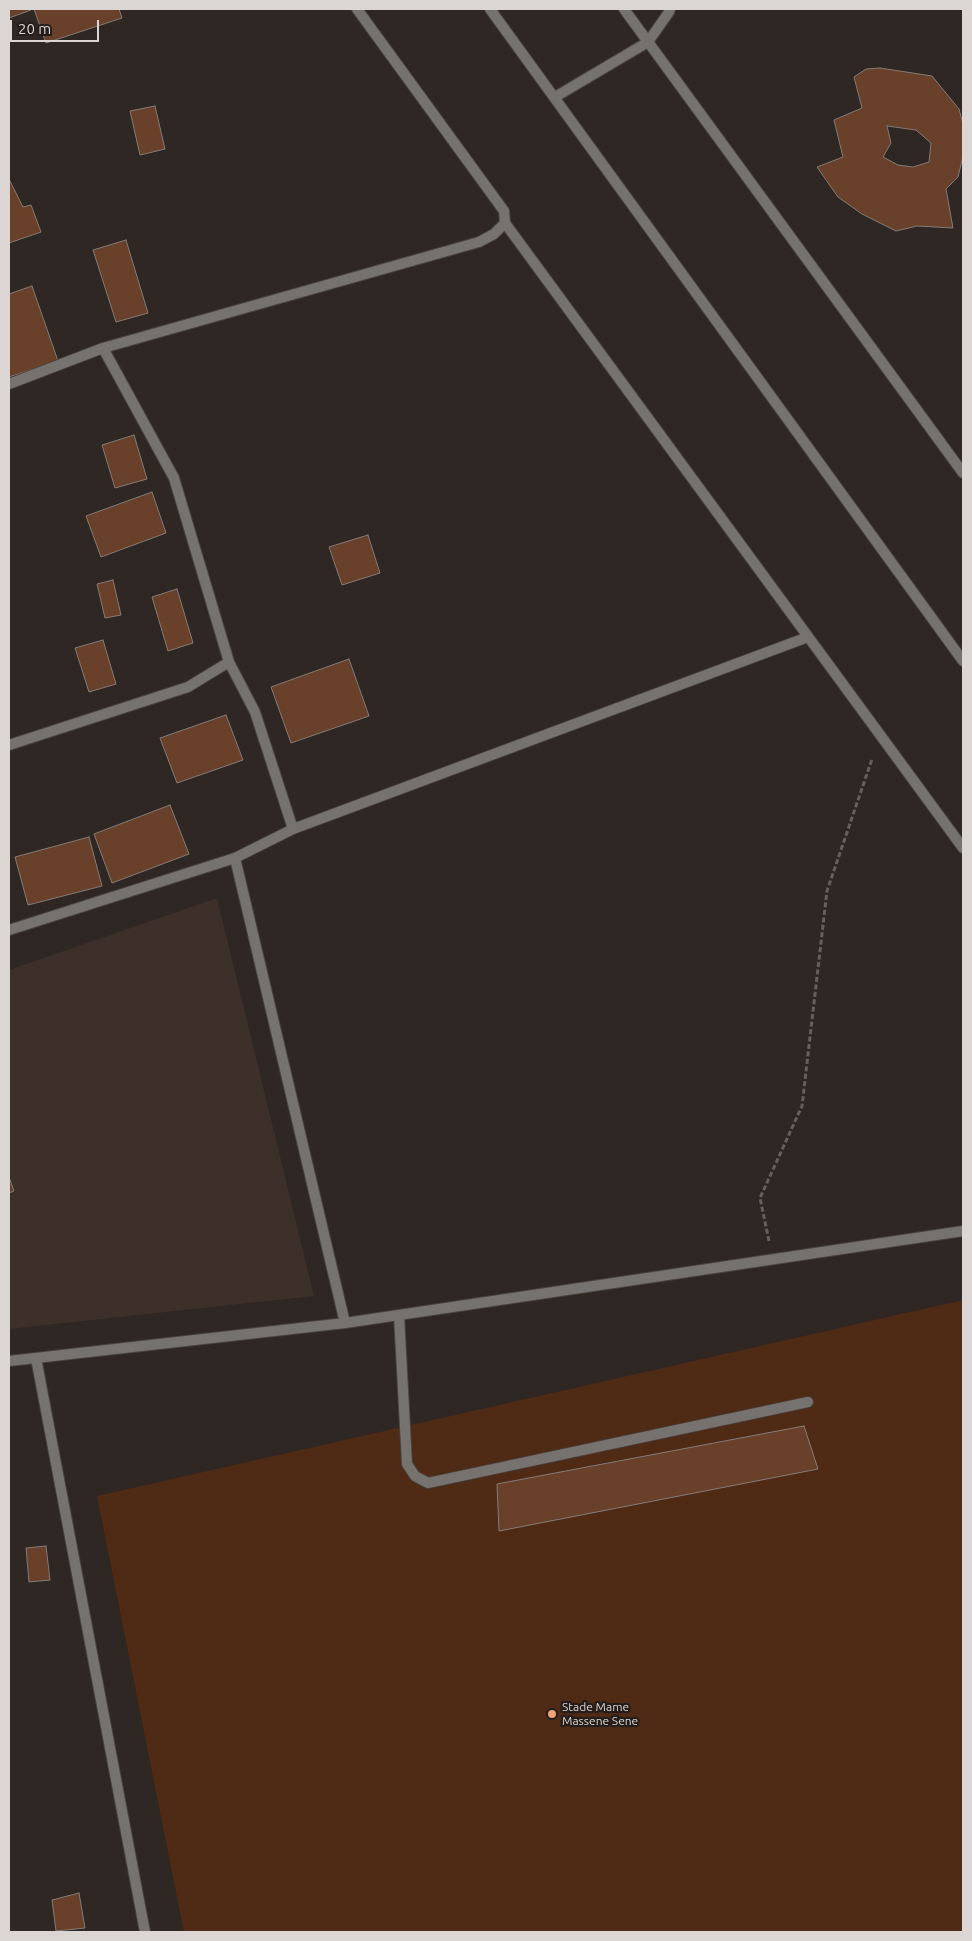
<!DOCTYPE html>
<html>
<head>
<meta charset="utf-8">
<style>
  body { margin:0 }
  #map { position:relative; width:972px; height:1941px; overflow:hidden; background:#2e2723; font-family:Ubuntu,sans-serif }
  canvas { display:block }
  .frame { position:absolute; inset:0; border:10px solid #dbd6d3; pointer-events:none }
  .scale { position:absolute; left:10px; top:20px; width:89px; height:22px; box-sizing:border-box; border:2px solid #dbd6d3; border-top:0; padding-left:6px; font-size:15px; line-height:18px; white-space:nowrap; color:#dbd6d3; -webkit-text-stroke:4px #241d1a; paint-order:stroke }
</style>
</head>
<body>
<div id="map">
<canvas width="972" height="1941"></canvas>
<div class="frame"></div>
<div class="scale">20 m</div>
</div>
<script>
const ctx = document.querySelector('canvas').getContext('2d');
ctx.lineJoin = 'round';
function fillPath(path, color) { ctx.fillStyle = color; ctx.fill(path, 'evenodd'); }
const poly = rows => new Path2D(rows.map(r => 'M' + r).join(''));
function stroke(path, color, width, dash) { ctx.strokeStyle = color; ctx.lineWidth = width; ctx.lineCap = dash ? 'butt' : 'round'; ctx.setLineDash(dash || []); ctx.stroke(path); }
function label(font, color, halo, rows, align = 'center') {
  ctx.font = font + ' Ubuntu,sans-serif'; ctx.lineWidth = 4.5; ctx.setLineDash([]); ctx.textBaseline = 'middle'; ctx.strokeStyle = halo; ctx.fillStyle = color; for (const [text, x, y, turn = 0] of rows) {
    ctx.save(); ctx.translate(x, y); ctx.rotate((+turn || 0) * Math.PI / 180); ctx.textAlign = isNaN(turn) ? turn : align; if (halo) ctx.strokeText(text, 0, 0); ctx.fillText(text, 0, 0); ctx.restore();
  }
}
const built = poly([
  [217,898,314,1296,9,1329,9,970]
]);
const green = poly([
  [963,1300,963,1932,184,1932,97,1496]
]);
const building = poly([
  [9,9,31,9,31,10,9,18,9,9],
  [34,9,119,9,122,18,46,43,34,9],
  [880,68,932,76,959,109,963,124,963,156,958,177,946,189,953,228,917,226,896,231,862,214,838,197,817,167,843,157,834,120,862,108,854,77,866,69,880,68],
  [887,126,916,130,931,143,929,162,913,167,898,165,883,157,891,143,887,126],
  [155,106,165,149,140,155,130,111,155,106],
  [9,179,23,207,31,205,41,232,9,243,9,179],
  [126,240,148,313,116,322,93,250,126,240],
  [32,286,58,361,9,377,9,294,32,286],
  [134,435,147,479,115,488,102,445,134,435],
  [152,492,166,533,101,557,86,516,152,492],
  [368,535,380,573,342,585,329,547,368,535],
  [113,580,121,615,105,618,97,584,113,580],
  [177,589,193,643,168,651,152,597,177,589],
  [103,640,116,684,89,692,75,648,103,640],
  [349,659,369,716,291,743,271,687,349,659],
  [226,715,243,760,177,783,160,738,226,715],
  [170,805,189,854,112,883,94,834,170,805],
  [89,837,102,886,28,905,15,857,89,837],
  [9,1177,14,1191,9,1193,9,1177],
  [804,1426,818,1469,499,1531,497,1484,804,1426],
  [46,1546,50,1580,29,1582,26,1548,46,1546],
  [79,1893,85,1928,56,1931,52,1900,79,1893]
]);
const path = poly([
  [769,1241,760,1198,802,1106,827,891,872,759]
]);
const service = poly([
  [399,1315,407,1464,415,1476,428,1483,808,1402]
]);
const minor = poly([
  [357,9,504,211,505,223,963,848],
  [624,9,963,473],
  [555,97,648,42,669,12,670,9],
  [9,384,103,348,479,242,494,234,505,223],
  [9,745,188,687,229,662,174,478,103,348],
  [293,829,808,637],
  [235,858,345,1323],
  [9,930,235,858,293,829,255,712,229,662],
  [36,1358,145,1932],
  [9,1361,345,1323,963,1231]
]);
const tertiary = poly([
  [490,9,963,661]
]);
const markers = [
  [552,1714,5,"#f0a279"]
];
const poiNames = [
  ["Stade Mame",562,1707],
  ["Massene Sene",562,1721]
];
fillPath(built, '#3d302a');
fillPath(green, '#4f2a15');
fillPath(building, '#694029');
stroke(building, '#857c78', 1);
stroke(service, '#4a433f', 12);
stroke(minor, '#4a433f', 12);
stroke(tertiary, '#4a433f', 12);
stroke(path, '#66605c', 3, [5, 2.5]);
stroke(service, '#767270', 10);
stroke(minor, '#767270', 10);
stroke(tertiary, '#767270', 10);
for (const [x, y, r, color] of markers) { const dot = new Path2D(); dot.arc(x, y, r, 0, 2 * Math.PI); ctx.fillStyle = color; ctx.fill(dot); stroke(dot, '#241d1a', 2); }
label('12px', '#dbd6d3', '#241d1a', poiNames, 'left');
</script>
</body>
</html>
